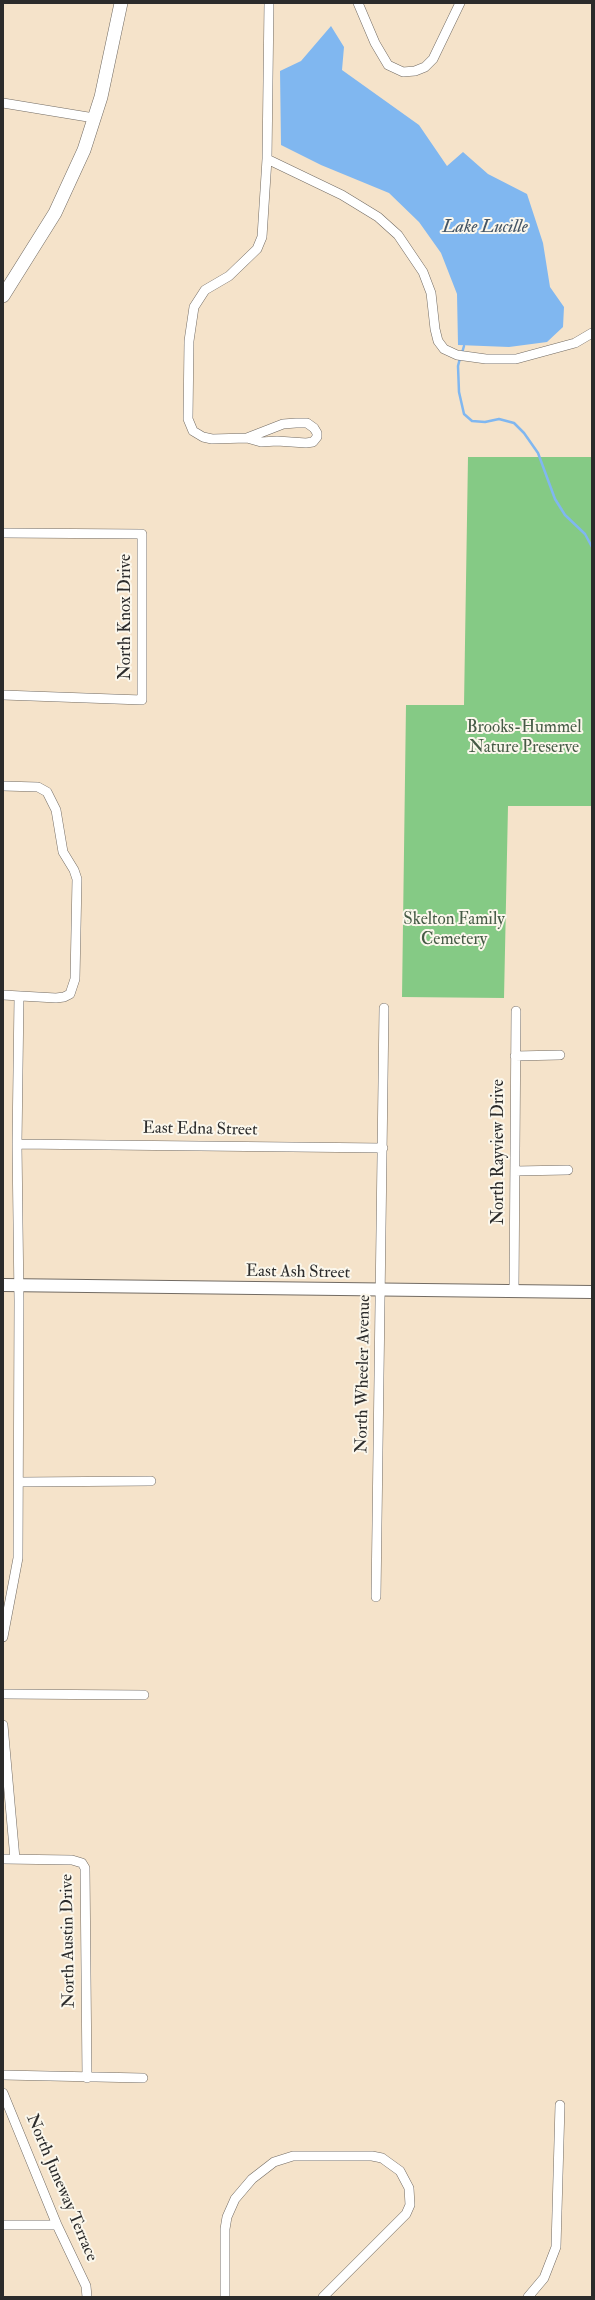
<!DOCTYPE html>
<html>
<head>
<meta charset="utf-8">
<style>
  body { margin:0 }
  #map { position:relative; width:595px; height:2300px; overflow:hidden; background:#f5e3ca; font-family:"IM FELL Double Pica",serif }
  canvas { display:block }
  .frame { position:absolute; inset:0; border:4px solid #2b2b2b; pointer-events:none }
</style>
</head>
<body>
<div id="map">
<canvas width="595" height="2300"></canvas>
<div class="frame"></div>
</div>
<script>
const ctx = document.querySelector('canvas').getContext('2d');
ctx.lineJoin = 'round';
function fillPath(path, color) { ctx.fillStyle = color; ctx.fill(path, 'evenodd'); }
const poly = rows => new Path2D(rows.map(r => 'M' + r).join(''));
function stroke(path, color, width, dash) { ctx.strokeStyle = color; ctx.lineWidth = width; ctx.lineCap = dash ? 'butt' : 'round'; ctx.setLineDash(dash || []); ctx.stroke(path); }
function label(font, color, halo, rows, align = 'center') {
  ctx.font = font + ' "IM FELL Double Pica",serif'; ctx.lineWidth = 4; ctx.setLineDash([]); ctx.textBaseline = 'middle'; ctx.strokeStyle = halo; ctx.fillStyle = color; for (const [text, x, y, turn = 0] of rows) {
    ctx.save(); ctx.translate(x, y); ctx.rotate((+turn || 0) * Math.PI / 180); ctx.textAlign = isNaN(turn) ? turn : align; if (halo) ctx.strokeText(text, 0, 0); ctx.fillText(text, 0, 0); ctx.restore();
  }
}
const green = poly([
  [468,457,592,457,592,806,508,806,504,998,402,997,406,705,464,705]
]);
const water = poly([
  [331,26,344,47,342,70,419,125,447,166,463,152,488,174,527,194,543,243,550,287,564,307,563,327,547,342,509,347,458,345,457,294,441,253,419,222,389,193,321,165,281,145,280,71,301,61]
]);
const stream = poly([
  [462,353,464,346],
  [460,358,458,366,459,392,464,414,472,421,485,422,499,419,514,423,524,433,538,453,555,499,565,515,585,534,592,547]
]);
const minor = poly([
  [269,3,267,159,342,195,378,217,398,235,423,272,431,293,435,329,438,341,444,349,457,355,486,359,516,359,575,343,592,333],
  [358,3,375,43,388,65,403,72,415,71,425,67,433,59,460,3],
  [3,103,94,118],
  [296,423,307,423,314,428,317,433,317,437,313,442,306,443,277,441,261,442,247,438,283,424,296,423],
  [247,438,212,439,203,437,193,431,188,419,189,341,194,307,205,290,229,276,257,249,262,237,267,159],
  [3,533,142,534,142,700,3,695],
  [3,786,38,787,47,792,56,810,63,852,74,870,77,879,75,979,70,994,64,997,56,998,3,995],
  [515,1056,560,1055],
  [17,1144,383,1148],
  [515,1171,568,1170],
  [514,1292,516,1011],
  [20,1482,151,1481],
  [376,1597,384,1008],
  [3,1637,18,1558,19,1301,17,1144,19,997],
  [3,1694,144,1695],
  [3,1725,15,1859],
  [3,1859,72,1860,82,1863,85,1868,87,2078],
  [3,2075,143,2078],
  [3,2093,57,2225,86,2286,87,2297],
  [3,2225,57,2225],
  [225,2297,225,2229,227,2217,235,2199,252,2179,274,2162,293,2156,372,2156,382,2158,400,2171,409,2188,410,2205,406,2214,323,2297],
  [528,2297,544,2278,556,2247,560,2105]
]);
const tertiary = poly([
  [3,1285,592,1292]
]);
const secondary = poly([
  [3,296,55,213,84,150,101,97,121,3]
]);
const streetNames = [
  ["North Knox Drive",126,617,-90],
  ["East Edna Street",200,1130,1],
  ["North Rayview Drive",499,1152,-90],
  ["East Ash Street",298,1273,1],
  ["North Wheeler Avenue",364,1374,-89],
  ["North Austin Drive",69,1941,-91],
  ["North Juneway Terrace",61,2188,67]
];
const parkNames = [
  ["Brooks-Hummel",524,728],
  ["Nature Preserve",524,748],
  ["Skelton Family",454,920],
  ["Cemetery",454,940]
];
const waterNames = [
  ["Lake Lucille",485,228]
];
fillPath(green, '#85ca85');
fillPath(water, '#80b7f0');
stroke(stream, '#80b7f0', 2.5);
stroke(minor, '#726b63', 10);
stroke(tertiary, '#726b63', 14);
stroke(secondary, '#726b63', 14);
stroke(minor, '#fff', 9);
stroke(tertiary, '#fff', 12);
stroke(secondary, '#fff', 13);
label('17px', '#2b2b2b', '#fbf7ec', streetNames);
label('17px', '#465b46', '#fbf7ec', parkNames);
label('italic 18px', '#456', '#fbf7ec', waterNames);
</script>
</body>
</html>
